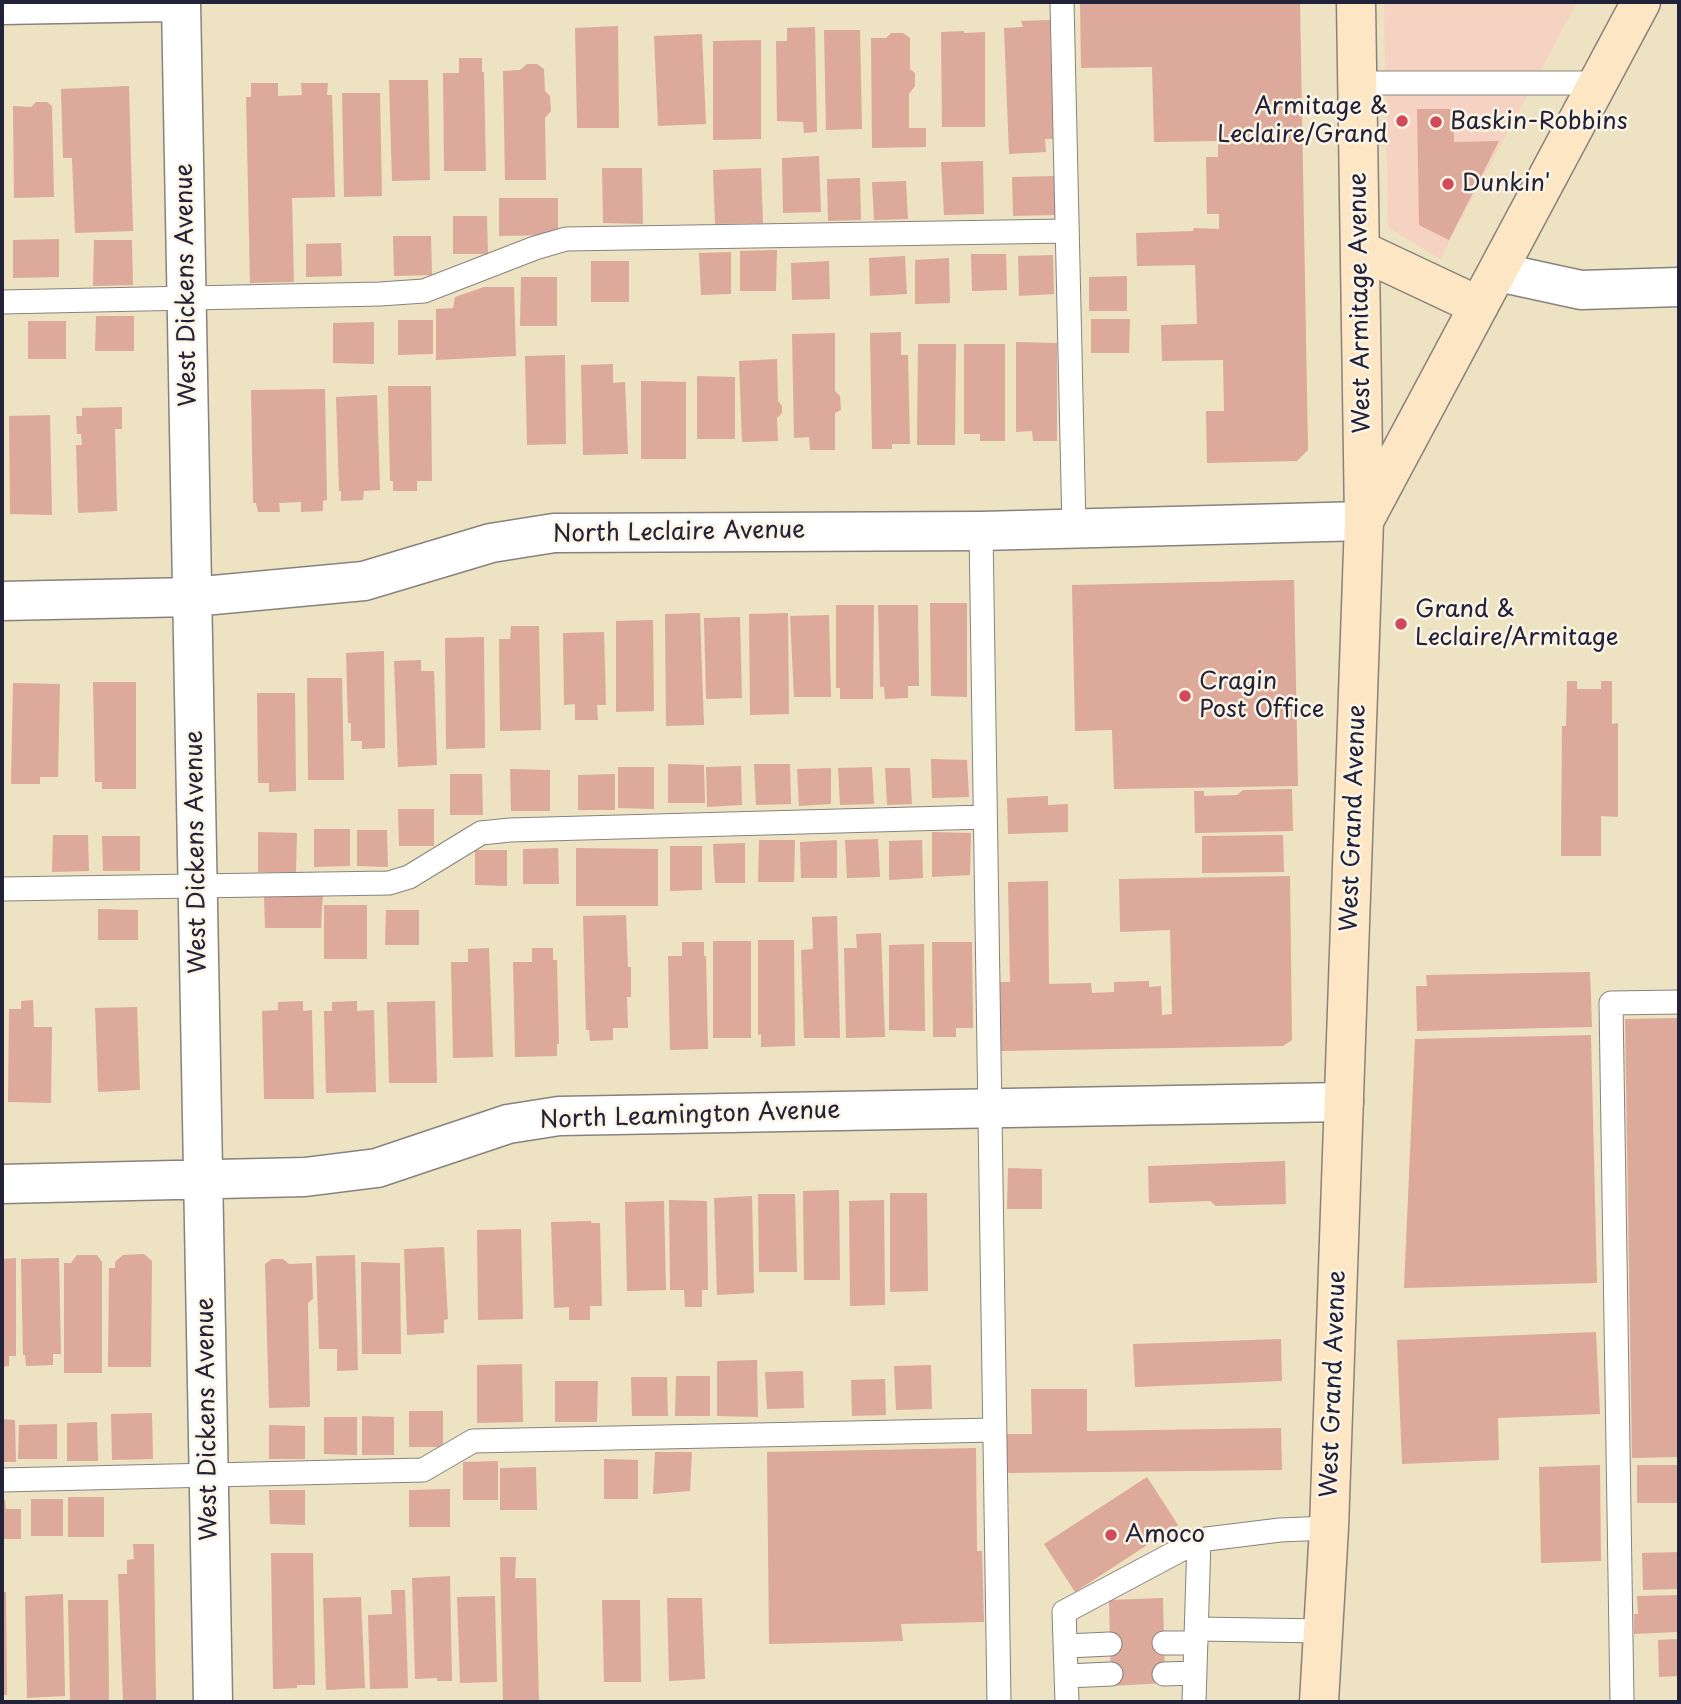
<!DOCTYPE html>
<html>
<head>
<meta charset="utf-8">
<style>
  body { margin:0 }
  #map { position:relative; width:1681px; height:1704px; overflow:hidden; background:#ede2c2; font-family:"Playpen Sans",sans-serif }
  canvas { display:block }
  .frame { position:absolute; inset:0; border:4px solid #22223b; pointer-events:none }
</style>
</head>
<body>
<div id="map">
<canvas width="1681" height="1704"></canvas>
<div class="frame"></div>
</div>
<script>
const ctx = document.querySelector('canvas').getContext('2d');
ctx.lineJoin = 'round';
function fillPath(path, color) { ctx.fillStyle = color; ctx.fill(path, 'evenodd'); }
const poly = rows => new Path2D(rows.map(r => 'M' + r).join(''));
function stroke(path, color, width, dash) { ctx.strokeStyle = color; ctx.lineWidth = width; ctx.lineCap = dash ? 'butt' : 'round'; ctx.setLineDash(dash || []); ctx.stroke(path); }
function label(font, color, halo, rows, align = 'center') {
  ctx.font = font + ' "Playpen Sans",sans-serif'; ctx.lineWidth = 5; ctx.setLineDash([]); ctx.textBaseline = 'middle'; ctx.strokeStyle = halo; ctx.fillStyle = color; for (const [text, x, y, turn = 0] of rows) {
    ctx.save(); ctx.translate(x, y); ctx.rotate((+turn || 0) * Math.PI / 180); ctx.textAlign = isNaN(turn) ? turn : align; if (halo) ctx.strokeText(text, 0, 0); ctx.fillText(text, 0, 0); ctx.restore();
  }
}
const built = poly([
  [1384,2,1577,2,1440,259,1388,227]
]);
const building = poly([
  [1080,2,1300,2,1308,450,1297,461,1207,463,1206,411,1224,411,1223,360,1162,361,1161,325,1197,324,1195,265,1137,266,1136,233,1193,231,1194,228,1219,229,1219,214,1207,214,1206,157,1218,157,1218,141,1154,142,1152,67,1081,68],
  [1050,20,1053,139,1045,139,1046,152,1009,154,1004,28,1023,27,1021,21],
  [618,26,619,128,577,128,575,28],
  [815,27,817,132,804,133,803,122,777,121,776,41,787,41,787,28],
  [824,30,860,30,862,129,826,130],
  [964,31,964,33,985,32,985,127,942,127,941,32],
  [891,33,903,33,910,38,910,69,915,73,915,86,909,94,909,128,926,128,926,147,872,148,871,38,886,38],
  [702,34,706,124,658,126,654,36],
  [761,40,761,139,713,140,713,41],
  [459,58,482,58,482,72,484,72,486,171,444,171,443,73,459,73],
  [527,64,537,64,544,69,545,91,550,96,551,111,545,118,546,180,505,180,503,71,520,70],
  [389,80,428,80,430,180,392,181],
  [251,83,278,83,278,96,302,95,301,83,328,83,327,95,332,95,335,197,292,198,294,282,250,283,246,97,251,97],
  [129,86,133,231,75,233,72,158,63,158,61,89],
  [342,93,380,93,382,196,344,197],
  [36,102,47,102,52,106,54,197,14,198,13,106,31,107],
  [1417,109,1453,109,1454,142,1499,141,1449,240,1419,225],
  [819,156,821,212,783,213,782,158],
  [983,161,984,214,944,215,941,162],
  [602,168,642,168,643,224,603,223],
  [761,168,763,223,715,224,713,170],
  [1054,176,1055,215,1013,216,1012,177],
  [860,178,861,220,828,221,827,179],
  [906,181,908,219,874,220,872,182],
  [499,198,558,198,558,235,499,236],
  [453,216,487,216,488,254,453,254],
  [393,236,431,236,432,275,394,276],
  [59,239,59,277,13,278,13,240],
  [94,240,132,240,133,285,93,286],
  [341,243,342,276,306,277,306,244],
  [777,250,776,291,740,291,740,251],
  [731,252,731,294,701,295,699,253],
  [971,254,1006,254,1007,290,972,291],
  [1053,255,1054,294,1019,296,1018,256],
  [905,256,907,294,870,296,869,258],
  [949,258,950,303,915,304,915,260],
  [591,261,629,261,629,302,591,302],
  [829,261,830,299,792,300,791,263],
  [1127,276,1127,311,1089,311,1089,277],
  [521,277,557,277,557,326,520,326],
  [484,287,514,287,516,356,436,360,436,309,453,308,455,297],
  [96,316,134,316,134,351,95,351],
  [1091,319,1130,319,1129,353,1091,353],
  [398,320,433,320,433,354,398,355],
  [28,321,66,321,66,359,28,359],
  [374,322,374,364,333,363,333,323],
  [901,332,901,355,908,355,910,444,892,444,892,449,872,449,870,333],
  [835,333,835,391,840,396,841,410,835,413,835,450,810,450,809,437,794,438,792,334],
  [1016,342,1057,343,1057,441,1033,441,1032,431,1016,432],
  [918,344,956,344,955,445,917,445],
  [964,344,1005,344,1005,441,980,441,980,434,964,434],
  [565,355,566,444,527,445,525,356],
  [777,359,778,401,782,406,782,413,777,418,778,441,742,442,739,361],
  [613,364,613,383,625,382,628,454,583,455,581,365],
  [697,376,735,377,735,439,697,439],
  [641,381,686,382,686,459,641,459],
  [388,386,431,386,432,481,417,481,417,491,393,491,393,481,390,481],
  [325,389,327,500,323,501,323,511,301,512,301,502,279,503,280,512,258,512,256,503,253,503,251,390],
  [377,395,380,490,364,491,363,500,341,501,341,491,339,491,336,397],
  [122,407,122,429,115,429,117,511,78,513,76,445,82,445,81,434,77,434,76,416,82,416,82,408],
  [50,415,52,515,10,514,9,416],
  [1294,580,1298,786,1114,789,1112,730,1075,731,1072,585],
  [930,603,967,603,967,697,931,696],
  [836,605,874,605,873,699,840,699,840,688,836,688],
  [878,605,918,605,919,686,908,686,908,698,885,699,884,687,880,687],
  [700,613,704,725,666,726,665,614],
  [788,613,789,714,750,715,749,614],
  [829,615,831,697,794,697,790,616],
  [740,617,742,698,706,699,704,618],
  [653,620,654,711,616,712,616,621],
  [511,626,539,626,541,730,500,731,499,639,510,639],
  [604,632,606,705,597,705,598,720,575,720,575,704,564,705,563,633],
  [484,637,485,748,446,749,445,638],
  [384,651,385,748,362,749,362,741,351,741,351,723,348,723,346,653],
  [421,660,421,671,434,671,437,765,398,767,394,661],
  [307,678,342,678,344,780,308,780],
  [1567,681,1577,681,1577,689,1601,689,1601,681,1612,681,1612,724,1618,723,1618,817,1601,816,1601,856,1561,856,1562,726,1566,726],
  [93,682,136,682,136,789,102,789,102,782,95,782],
  [13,683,60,684,58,777,40,777,40,784,11,784],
  [257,693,295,693,296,791,269,792,269,783,258,783],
  [931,759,967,760,969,797,932,798],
  [668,764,704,765,705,803,668,803],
  [754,764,790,764,791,804,756,805],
  [741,766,742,805,707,807,706,767],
  [618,767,654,767,654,809,618,808],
  [872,767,874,804,840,805,838,768],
  [831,768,831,804,799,806,797,769],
  [885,768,910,768,912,804,887,805],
  [510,769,550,770,550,811,511,811],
  [450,774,482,774,483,815,450,815],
  [615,774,615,810,578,810,578,775],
  [1292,789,1293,831,1195,833,1194,791,1204,791,1204,796,1237,795,1243,790],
  [1048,796,1048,805,1068,804,1068,832,1008,834,1007,798],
  [398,809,434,809,434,846,399,846],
  [314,829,350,829,350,866,314,867],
  [357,830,387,830,388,867,357,866],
  [258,832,297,833,296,872,258,872],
  [932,832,971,833,970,875,932,877],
  [53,835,88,835,89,871,52,872],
  [1283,835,1284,872,1202,873,1202,836],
  [102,836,140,836,140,871,103,871],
  [878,839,880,877,847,878,845,840],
  [759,840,795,840,794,882,758,882],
  [837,840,837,878,801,878,800,842],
  [922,840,923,878,889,880,889,841],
  [745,843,745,883,715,883,713,844],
  [670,846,702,846,702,890,670,891],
  [558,848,559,884,523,884,523,849],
  [576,848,658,849,658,906,576,906],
  [475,850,507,850,507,886,475,885],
  [1290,876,1292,1040,1283,1046,1001,1051,1000,982,1010,982,1008,882,1048,881,1049,984,1091,983,1092,993,1114,992,1114,982,1149,981,1149,987,1161,986,1162,1015,1172,1014,1170,930,1120,932,1119,879],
  [323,893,321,928,265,928,264,894],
  [324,905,367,905,367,959,324,959],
  [98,909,138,910,138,940,98,940],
  [386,910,419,910,419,945,385,945],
  [626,915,628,967,631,967,631,997,627,997,628,1028,613,1028,613,1040,590,1041,589,1030,586,1030,583,916],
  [837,916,840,1038,804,1038,801,950,813,949,812,917],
  [881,933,885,1037,846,1038,844,948,857,948,856,934],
  [758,940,794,940,795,1046,761,1047,761,1034,758,1035],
  [713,941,751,941,751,1038,713,1038],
  [682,942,704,942,704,956,706,956,708,1049,670,1050,668,956,682,956],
  [932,942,972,942,973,1028,956,1028,956,1037,933,1037],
  [924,944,925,1031,889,1030,889,945],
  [489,948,493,1057,453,1058,451,962,468,962,468,949],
  [532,948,553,948,553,960,557,960,559,1044,557,1044,557,1056,515,1057,513,962,532,962],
  [1590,972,1592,1027,1417,1031,1416,986,1427,986,1426,975],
  [33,1000,34,1027,52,1027,51,1103,8,1102,9,1009,21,1009,21,1001],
  [303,1001,303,1011,312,1010,314,1099,264,1099,262,1011,278,1010,278,1002],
  [357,1001,357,1011,374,1010,376,1092,326,1093,324,1011,332,1011,332,1002],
  [435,1001,437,1083,389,1083,387,1002],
  [137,1007,140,1090,98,1092,95,1008],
  [1679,1018,1679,1457,1632,1458,1625,1019],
  [1591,1035,1597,1283,1404,1288,1415,1039],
  [1285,1161,1286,1204,1216,1206,1210,1201,1149,1203,1148,1166],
  [1008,1168,1042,1169,1042,1209,1007,1209],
  [839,1190,840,1280,804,1280,803,1191],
  [890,1193,927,1193,928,1291,890,1292],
  [758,1194,795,1194,797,1272,759,1272],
  [752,1196,754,1293,717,1295,714,1198],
  [669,1200,707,1201,708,1290,702,1290,702,1307,685,1307,684,1290,670,1290],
  [884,1200,885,1305,850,1306,849,1201],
  [664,1201,666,1290,627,1291,625,1202],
  [591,1221,591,1223,600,1223,602,1306,590,1306,590,1320,569,1320,569,1307,554,1308,551,1222],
  [521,1229,523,1319,478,1320,477,1230],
  [444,1247,448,1319,444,1320,444,1333,407,1335,404,1249],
  [144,1254,152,1261,151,1367,108,1367,109,1268,115,1268,115,1262,123,1255],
  [77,1255,97,1255,102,1262,102,1373,64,1373,64,1263,71,1263],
  [355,1255,358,1370,337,1371,337,1349,319,1349,316,1256],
  [16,1258,16,1356,9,1356,9,1366,2,1367,2,1259],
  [59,1258,61,1354,53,1354,53,1365,26,1366,25,1355,23,1355,21,1259],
  [272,1259,283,1259,289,1264,312,1263,313,1299,308,1303,310,1407,269,1408,265,1264],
  [361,1262,400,1263,401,1354,362,1354],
  [1596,1332,1600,1414,1498,1418,1499,1460,1402,1464,1397,1340],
  [1281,1339,1282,1381,1135,1387,1133,1344],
  [757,1360,758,1417,717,1416,717,1361],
  [522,1364,523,1422,477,1423,477,1365],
  [931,1365,932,1409,896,1410,894,1366],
  [803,1371,804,1408,767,1409,765,1372],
  [676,1376,710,1376,710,1416,675,1416],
  [631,1377,667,1377,668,1416,632,1416],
  [885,1379,886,1415,852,1416,851,1380],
  [555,1381,598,1381,597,1422,555,1422],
  [1031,1389,1087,1389,1087,1431,1281,1428,1282,1470,1005,1473,1004,1434,1032,1434],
  [409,1411,443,1411,443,1447,409,1447],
  [152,1413,153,1459,112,1460,111,1414],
  [362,1416,394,1417,394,1455,362,1455],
  [324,1417,357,1417,357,1455,324,1454],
  [2,1419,15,1420,16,1462,2,1462],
  [97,1422,98,1461,67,1461,67,1423],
  [57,1424,57,1459,18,1459,19,1425],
  [269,1425,305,1426,305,1459,269,1459],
  [976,1448,977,1551,982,1551,984,1622,901,1624,903,1641,769,1644,767,1452],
  [655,1452,692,1452,690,1491,653,1494],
  [604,1459,638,1460,638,1499,604,1499],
  [498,1461,498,1500,463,1500,463,1462],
  [1600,1465,1601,1561,1541,1563,1539,1467],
  [1637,1465,1678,1465,1677,1503,1637,1503],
  [536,1467,537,1510,500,1510,500,1468],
  [1147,1477,1178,1525,1075,1592,1044,1544],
  [450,1489,450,1527,409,1527,409,1490],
  [269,1490,305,1490,305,1525,270,1524],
  [68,1497,104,1497,104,1537,68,1537],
  [31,1499,63,1499,63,1536,31,1536],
  [2,1500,5,1500,6,1509,21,1509,21,1539,2,1539],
  [133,1544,154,1544,156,1701,123,1702,118,1574,127,1574,127,1560,134,1559],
  [1679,1552,1679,1589,1643,1590,1642,1553],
  [271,1553,313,1553,315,1685,297,1685,297,1688,273,1689],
  [500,1557,516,1557,515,1578,536,1578,539,1702,503,1702],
  [450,1576,452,1681,437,1681,437,1678,415,1679,412,1578],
  [391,1590,405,1590,408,1688,370,1689,368,1615,392,1614],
  [2,1592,6,1592,7,1695,2,1695],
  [63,1594,65,1696,27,1698,25,1596],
  [1679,1595,1679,1608,1677,1608,1677,1632,1634,1634,1634,1614,1638,1614,1637,1596],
  [495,1596,497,1682,460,1683,457,1597],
  [361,1597,365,1688,326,1690,323,1598],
  [667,1598,702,1598,705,1679,669,1681],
  [1163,1598,1165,1683,1111,1686,1109,1600],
  [68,1600,108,1600,109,1702,70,1702],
  [602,1600,640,1600,641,1682,604,1682],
  [1679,1639,1679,1676,1659,1677,1658,1640]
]);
const service = poly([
  [1062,2,1074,528],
  [1357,83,1598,83],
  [2,302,380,294,424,291,535,248,566,239,1067,231],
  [981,531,999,1702],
  [2,889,389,883,409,877,481,833,510,830,985,817],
  [2,1480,423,1470,473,1441,994,1430],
  [1197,1629,1324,1631],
  [1164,1643,1196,1643],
  [1066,1646,1110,1644],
  [1164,1674,1195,1673],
  [1067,1676,1111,1674],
  [1067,1702,1064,1612,1199,1540,1280,1530,1329,1528],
  [1194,1702,1199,1540],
  [1622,1702,1611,1003,1679,1002]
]);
const minor = poly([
  [181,2,213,1702],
  [2,5,170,2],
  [1498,272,1581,290,1679,287],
  [2,601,192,597,364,581,491,543,554,533,981,531,1364,521],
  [2,1184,305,1177,377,1168,508,1124,559,1116,1344,1102]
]);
const secondary = poly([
  [1360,250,1479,306],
  [1365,519,1641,2],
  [1319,1702,1329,1528,1364,521,1356,2]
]);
const markers = [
  [1402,121,7,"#d1495b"],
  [1436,122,7,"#d1495b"],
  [1448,184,7,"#d1495b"],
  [1401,624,7,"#d1495b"],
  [1185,696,7,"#d1495b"],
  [1111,1535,7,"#d1495b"]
];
const poiNames = [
  ["Armitage &",1388,107,"right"],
  ["Leclaire/Grand",1388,135,"right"],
  ["Baskin-Robbins",1450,122],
  ["Dunkin'",1462,184],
  ["Grand &",1415,610],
  ["Leclaire/Armitage",1415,638],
  ["Cragin",1199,682],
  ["Post Office",1199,710],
  ["Amoco",1125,1535]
];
const streetNames = [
  ["West Dickens Avenue",187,285,-91],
  ["West Armitage Avenue",1361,303,-91],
  ["North Leclaire Avenue",679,533,-1],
  ["West Grand Avenue",1354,818,-88],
  ["West Dickens Avenue",197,852,-91],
  ["North Leamington Avenue",690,1116,-2],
  ["West Grand Avenue",1334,1384,-88],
  ["West Dickens Avenue",208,1419,-91]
];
fillPath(built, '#f6d2c3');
fillPath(building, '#dca99a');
stroke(service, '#88827e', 25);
stroke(minor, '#88827e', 41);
stroke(secondary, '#88827e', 41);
stroke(service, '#fff', 23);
stroke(minor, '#fff', 38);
stroke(secondary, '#fce6c4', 38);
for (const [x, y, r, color] of markers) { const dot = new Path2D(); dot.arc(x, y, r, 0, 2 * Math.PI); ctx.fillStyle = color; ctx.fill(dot); stroke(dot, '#fcf5e5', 2.5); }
label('24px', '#22223b', '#fcf5e5', poiNames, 'left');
label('24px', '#22223b', '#fcf5e5', streetNames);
</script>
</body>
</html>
